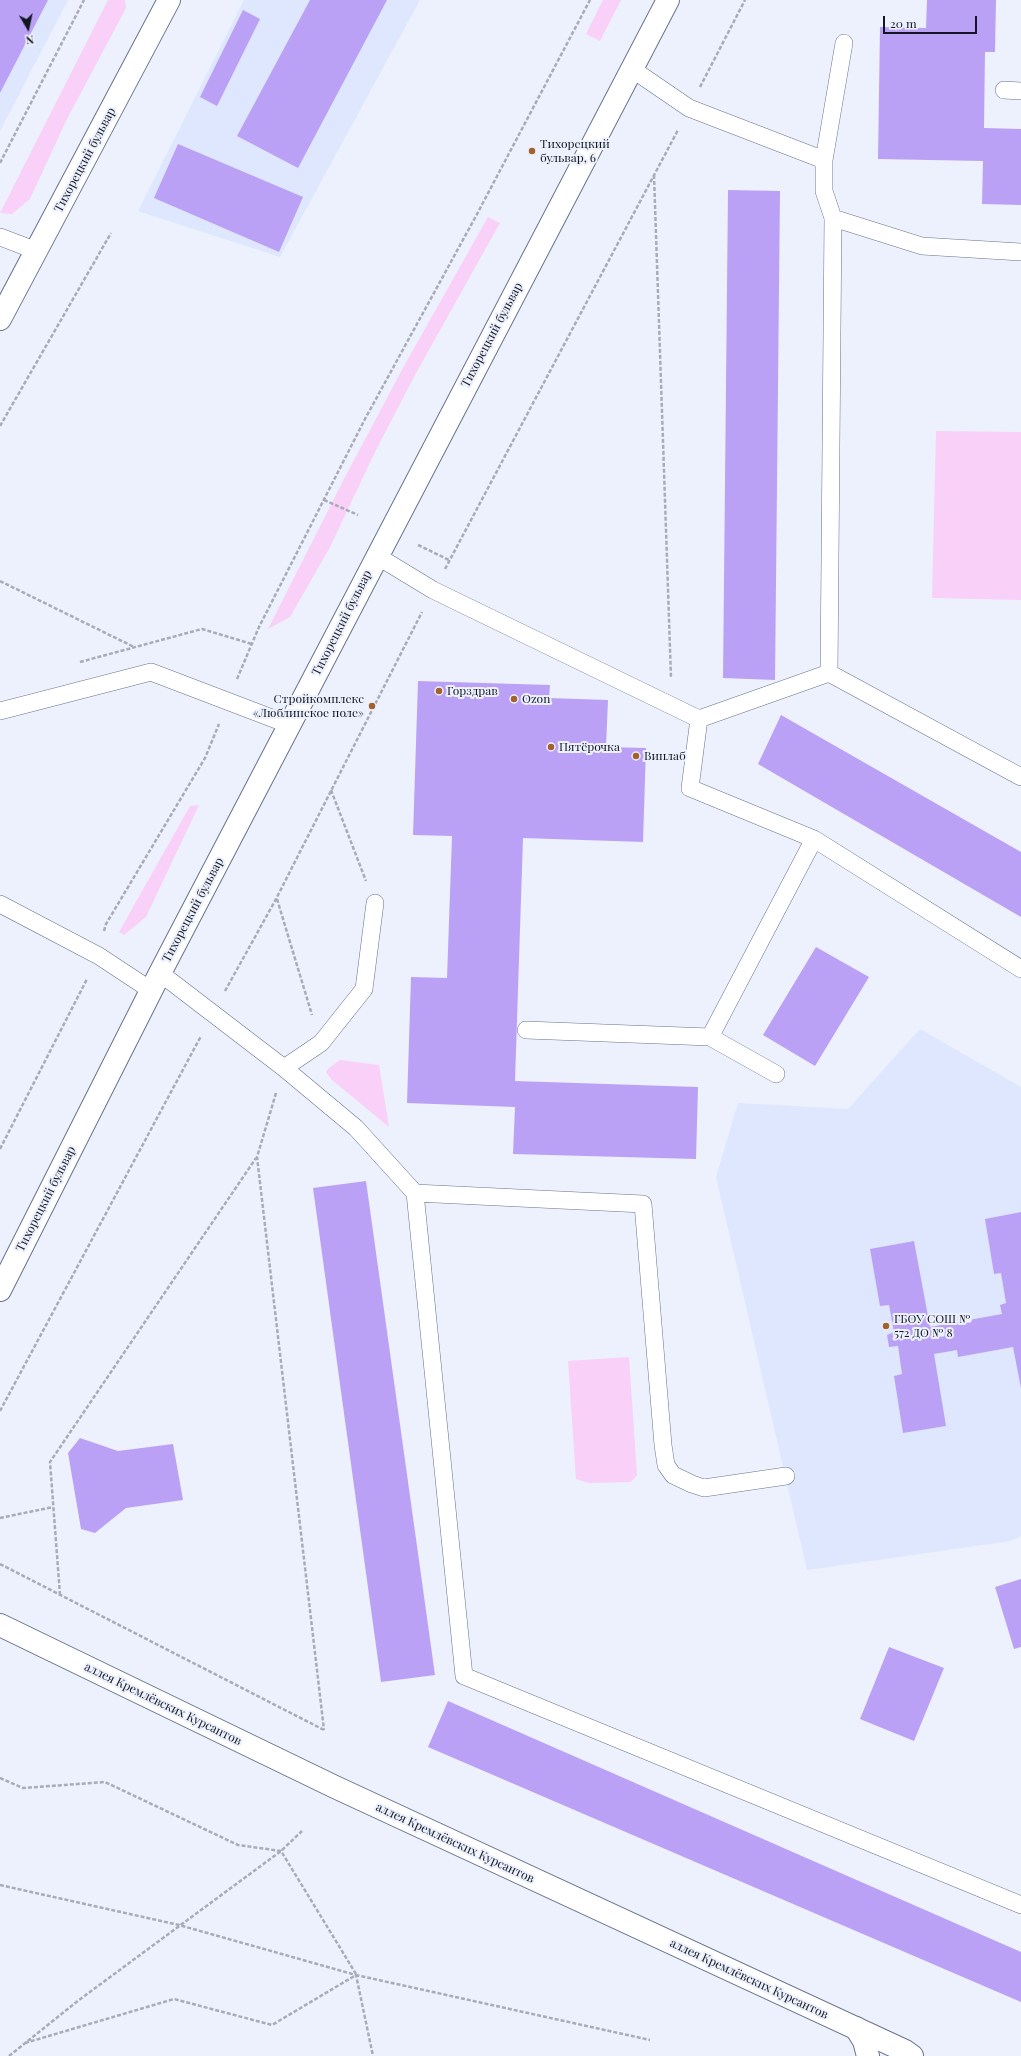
<!DOCTYPE html>
<html>
<head>
<meta charset="utf-8">
<style>
  body { margin:0 }
  #map { position:relative; width:1021px; height:2056px; overflow:hidden; background:#edf1fd; font-family:"Playfair Display",serif }
  canvas { display:block }
  .north { position:absolute; left:8px; top:8px; width:40px; height:40px; -webkit-text-stroke:3px #edf1fd; paint-order:stroke; rotate:171deg; font-size:11px; font-weight:700; line-height:16px; text-align:center; color:#121620 }
  .north::after { content:''; display:block; margin:auto; width:14px; height:18px; background:#121620; clip-path:polygon(50% 0,100% 100%,50% 72%,0 100%) }
  .scale { position:absolute; left:883px; top:16px; width:94px; height:18px; box-sizing:border-box; border:2px solid #121620; border-top:0; padding-left:5px; font-size:12px; line-height:14px; white-space:nowrap; color:#121620; -webkit-text-stroke:3px #edf1fd; paint-order:stroke }
</style>
</head>
<body>
<div id="map">
<canvas width="1021" height="2056"></canvas>
<div class="north">N</div>
<div class="scale">20 m</div>
</div>
<script>
const ctx = document.querySelector('canvas').getContext('2d');
ctx.lineJoin = 'round';
function fillPath(path, color) { ctx.fillStyle = color; ctx.fill(path, 'evenodd'); }
const poly = rows => new Path2D(rows.map(r => 'M' + r).join(''));
function stroke(path, color, width, dash) { ctx.strokeStyle = color; ctx.lineWidth = width; ctx.lineCap = dash ? 'butt' : 'round'; ctx.setLineDash(dash || []); ctx.stroke(path); }
function label(font, color, halo, rows, align = 'center') {
  ctx.font = font + ' "Playfair Display",serif'; ctx.lineWidth = 4; ctx.setLineDash([]); ctx.textBaseline = 'middle'; ctx.strokeStyle = halo; ctx.fillStyle = color; for (const [text, x, y, turn = 0] of rows) {
    ctx.save(); ctx.translate(x, y); ctx.rotate((+turn || 0) * Math.PI / 180); ctx.textAlign = isNaN(turn) ? turn : align; if (halo) ctx.strokeText(text, 0, 0); ctx.fillText(text, 0, 0); ctx.restore();
  }
}
const built = poly([
  [0,0,68,0,0,131],
  [244,0,420,0,280,257,138,211],
  [920,1029,1021,1087,1021,1536,1010,1541,807,1570,716,1177,738,1103,848,1109]
]);
const green = poly([
  [108,0,125,0,126,8,66,121,30,199,12,214,0,213],
  [603,0,621,0,600,41,586,34],
  [488,217,500,223,415,375,376,450,329,549,290,617,268,629,346,475,404,366],
  [936,431,1021,432,1021,600,932,598],
  [199,805,146,917,124,935,119,932,190,806],
  [340,1060,379,1065,389,1127,332,1080,326,1072,329,1068],
  [629,1357,637,1475,631,1482,589,1483,576,1479,568,1361]
]);
const building = poly([
  [0,0,48,0,0,93],
  [310,0,387,0,298,168,237,136],
  [927,0,996,0,995,52,985,52,984,128,1021,129,1021,205,982,204,983,161,878,159,880,27,926,28],
  [243,10,260,19,217,106,200,97],
  [178,144,303,197,279,252,154,198],
  [728,190,780,191,775,680,723,678],
  [418,681,550,685,549,698,608,700,606,747,646,748,643,842,523,838,515,1081,698,1087,696,1159,513,1154,515,1107,407,1103,411,977,447,978,452,836,413,835],
  [781,715,1021,852,1021,917,758,764],
  [816,947,869,977,815,1066,763,1035],
  [366,1181,435,1675,381,1682,313,1188],
  [1021,1212,1021,1388,1013,1347,958,1357,957,1350,934,1354,946,1426,903,1433,894,1376,902,1374,898,1346,889,1347,887,1335,894,1332,889,1305,880,1306,870,1249,914,1241,930,1327,1002,1314,1000,1305,1006,1303,1001,1273,994,1274,985,1219],
  [80,1438,118,1451,173,1444,183,1500,126,1508,95,1533,81,1529,68,1453],
  [1021,1579,1021,1647,1014,1649,995,1587],
  [889,1647,944,1668,914,1741,860,1719],
  [448,1701,1021,1952,1021,2002,428,1747]
]);
const path = poly([
  [700,87,745,0],
  [0,163,84,0],
  [654,175,671,678],
  [0,426,111,233],
  [324,500,358,515],
  [418,545,449,560],
  [445,569,678,130],
  [0,581,134,647],
  [80,662,202,629,252,644],
  [237,679,259,627,365,419,476,216,590,0],
  [331,790,366,881],
  [277,899,312,1015],
  [104,931,106,924,205,758,219,724],
  [225,991,276,899,422,612],
  [276,1093,257,1157,324,1730],
  [0,1149,87,979],
  [0,1411,201,1036],
  [0,1518,53,1507],
  [0,1564,324,1730],
  [60,1595,50,1462,256,1158],
  [0,1778,23,1788,105,1782,238,1845,281,1851,356,1974],
  [0,1885,179,1925,356,1975,373,2056],
  [25,2043,174,1999,272,2025,356,1975,650,2040],
  [9,2056,79,2000,281,1851,302,1831]
]);
const service = poly([
  [632,69,689,108,824,160,824,191,833,218,829,673],
  [1004,90,1021,91],
  [824,160,844,43],
  [833,218,922,246,1021,252],
  [0,237,37,251],
  [377,556,433,590,699,719,690,788,814,839,1021,969],
  [0,711,151,672,290,725],
  [699,719,829,673,1021,777],
  [0,904,99,956,152,991],
  [160,973,284,1068,356,1128,415,1193,464,1676,1021,1905],
  [526,1030,710,1037,814,839],
  [710,1037,776,1074],
  [284,1068,321,1043,364,989,375,903],
  [415,1193,643,1204,663,1445,666,1465,673,1475,692,1484,704,1488,786,1476]
]);
const tertiary = poly([
  [0,319,169,0],
  [0,1290,160,973,668,0],
  [856,2028,864,2041,868,2056]
]);
const secondary = poly([
  [0,1625,335,1787,905,2051,912,2056]
]);
const markers = [
  [532,151,4,"#a3622d"],
  [439,691,4,"#a3622d"],
  [514,699,4,"#a3622d"],
  [372,706,4,"#a3622d"],
  [551,747,4,"#a3622d"],
  [636,756,4,"#a3622d"],
  [886,1326,4,"#a3622d"]
];
const poiNames = [
  ["Тихорецкий",540,144],
  ["бульвар, 6",540,158],
  ["Горздрав",447,691],
  ["Стройкомплекс",364,699,"right"],
  ["«Люблинское поле»",364,713,"right"],
  ["Ozon",522,699],
  ["Пятёрочка",559,747],
  ["Винлаб",644,756],
  ["ГБОУ СОШ №",894,1319],
  ["572 ДО № 8",894,1333]
];
const streetNames = [
  ["Тихорецкий бульвар",85,160,-62],
  ["Тихорецкий бульвар",492,335,-62],
  ["Тихорецкий бульвар",342,623,-63],
  ["Тихорецкий бульвар",193,910,-62],
  ["Тихорецкий бульвар",46,1199,-63],
  ["аллея Кремлёвских Курсантов",163,1704,26],
  ["аллея Кремлёвских Курсантов",455,1843,25],
  ["аллея Кремлёвских Курсантов",749,1979,25]
];
fillPath(built, '#dee7fd');
fillPath(green, '#f9d0f7');
fillPath(building, '#bba1f5');
stroke(service, '#68738c', 18);
stroke(tertiary, '#68738c', 24);
stroke(secondary, '#68738c', 24);
stroke(path, '#a8acb7', 2.5, [4, 2]);
stroke(service, '#fff', 17);
stroke(tertiary, '#fff', 22);
stroke(secondary, '#fff', 22);
for (const [x, y, r, color] of markers) { const dot = new Path2D(); dot.arc(x, y, r, 0, 2 * Math.PI); ctx.fillStyle = color; ctx.fill(dot); stroke(dot, '#edf1fd', 1.5); }
label('12px', '#121620', '#edf1fd', poiNames, 'left');
label('12px', '#121620', '#edf1fd', streetNames);
</script>
</body>
</html>
